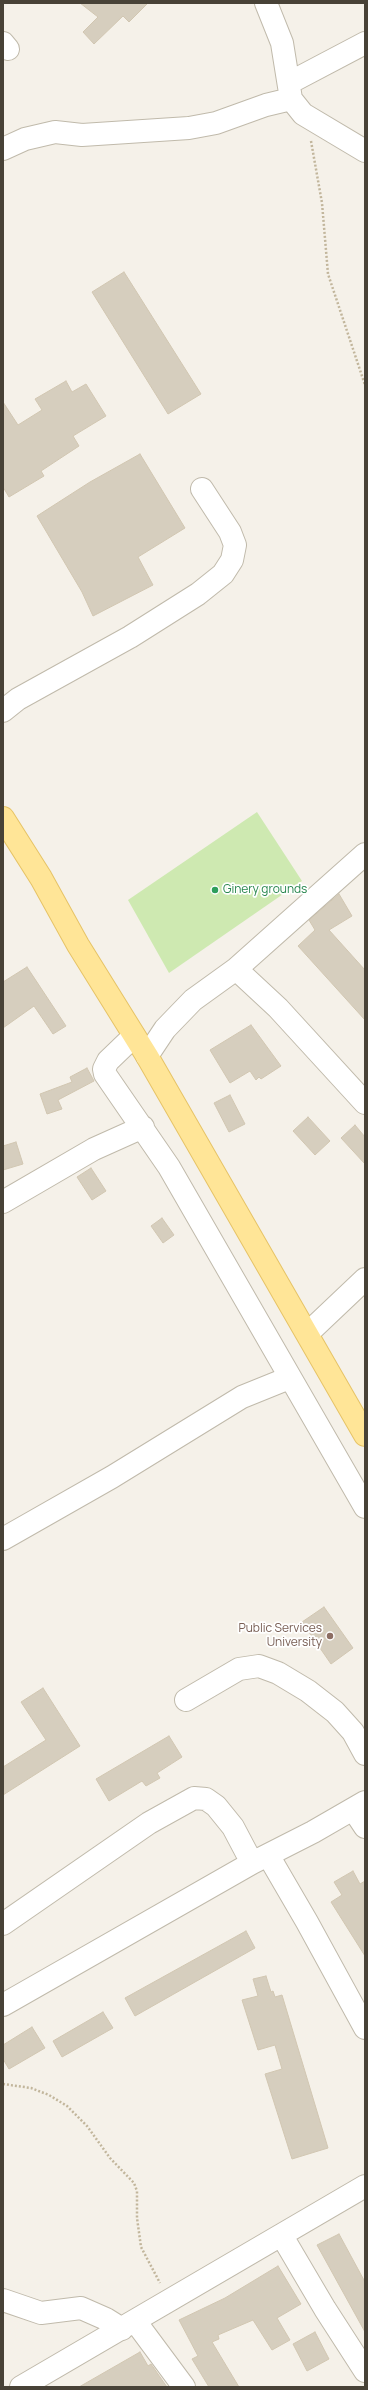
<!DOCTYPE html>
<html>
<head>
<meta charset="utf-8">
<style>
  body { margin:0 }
  #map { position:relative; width:368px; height:2390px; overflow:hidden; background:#f5f1e9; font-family:Manrope,sans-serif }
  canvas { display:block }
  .frame { position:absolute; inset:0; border:4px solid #484237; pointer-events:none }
</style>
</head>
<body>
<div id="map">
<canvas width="368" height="2390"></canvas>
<div class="frame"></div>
</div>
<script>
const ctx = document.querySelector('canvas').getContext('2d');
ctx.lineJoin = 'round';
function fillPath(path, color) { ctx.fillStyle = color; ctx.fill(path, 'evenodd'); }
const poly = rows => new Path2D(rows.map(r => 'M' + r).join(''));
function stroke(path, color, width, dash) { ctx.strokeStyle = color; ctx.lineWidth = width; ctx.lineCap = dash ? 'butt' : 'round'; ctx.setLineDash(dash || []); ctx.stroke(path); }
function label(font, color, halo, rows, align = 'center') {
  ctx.font = font + ' Manrope,sans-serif'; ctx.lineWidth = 3.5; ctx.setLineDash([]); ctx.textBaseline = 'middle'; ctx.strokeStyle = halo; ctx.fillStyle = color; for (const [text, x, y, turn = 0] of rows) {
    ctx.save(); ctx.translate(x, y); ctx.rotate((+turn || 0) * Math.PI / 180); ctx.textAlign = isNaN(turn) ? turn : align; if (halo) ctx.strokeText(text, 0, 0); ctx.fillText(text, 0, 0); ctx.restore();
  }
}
const green = poly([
  [257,812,302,881,169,973,128,900]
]);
const building = poly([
  [80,3,148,3,129,22,123,16,94,44,83,32,98,17,80,3],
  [124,272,201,394,168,414,92,292,124,272],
  [66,381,72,392,86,384,106,416,73,436,79,446,41,471,44,476,9,497,3,487,3,402,18,425,42,410,35,399,66,381],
  [140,454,185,528,138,557,153,585,93,616,82,592,37,516,90,482,140,454],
  [339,894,352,916,329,930,365,970,365,1020,298,946,315,930,309,920,339,894],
  [27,967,66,1026,53,1034,34,1006,3,1028,3,982,27,967],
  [251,1025,281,1066,261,1079,259,1077,256,1080,250,1071,230,1083,210,1050,251,1025],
  [87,1068,94,1081,58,1100,62,1109,47,1114,40,1094,72,1082,70,1077,87,1068],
  [230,1095,245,1124,229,1132,214,1103,230,1095],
  [308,1117,330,1141,315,1155,293,1131,308,1117],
  [355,1125,365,1137,365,1164,341,1138,355,1125],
  [16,1142,23,1164,3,1170,3,1146,16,1142],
  [91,1168,106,1191,92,1200,77,1177,91,1168],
  [162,1218,174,1235,163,1243,151,1226,162,1218],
  [324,1607,353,1648,331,1664,302,1622,324,1607],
  [43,1688,80,1746,3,1795,3,1767,46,1740,21,1702,43,1688],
  [169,1736,182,1757,157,1773,160,1778,146,1786,142,1781,109,1801,96,1779,169,1736],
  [353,1871,360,1884,365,1881,365,1956,331,1902,342,1895,334,1882,353,1871],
  [246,1931,255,1948,135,2016,125,1998,246,1931],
  [266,1976,271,1992,273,1991,275,1997,282,1995,328,2148,292,2159,265,2074,282,2069,275,2045,258,2050,242,2000,258,1996,253,1979,266,1976],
  [103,2012,113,2028,62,2057,53,2041,103,2012],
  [32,2027,45,2048,9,2069,3,2059,3,2045,32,2027],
  [339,2234,365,2282,365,2332,317,2245,339,2234],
  [278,2266,301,2304,277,2318,290,2340,272,2350,253,2320,218,2335,219,2339,212,2342,239,2387,209,2387,192,2359,198,2356,179,2320,225,2298,278,2266],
  [315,2332,329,2359,307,2371,293,2344,315,2332],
  [140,2352,148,2366,151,2364,167,2387,79,2387,140,2352]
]);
const path = poly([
  [311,141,322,203,328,274,365,385],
  [3,2084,31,2088,49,2095,67,2106,87,2126,110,2158,134,2183,137,2191,137,2218,141,2247,160,2283]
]);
const minor = poly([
  [266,3,282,43,291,99,303,114,365,151],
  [3,43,8,49],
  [289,83,365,43],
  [3,149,25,139,55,132,82,135,189,128,216,123,266,105,291,99],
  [3,711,18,699,130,637,198,594,223,574,232,560,235,545,230,532,202,489],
  [236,969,278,1008,365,1103],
  [134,1036,108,1061,104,1069,105,1074,169,1167,365,1507],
  [147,1056,165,1029,193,1000,236,969,365,854],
  [3,1202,94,1149,143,1127],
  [308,1333,365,1279],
  [3,1539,112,1477,242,1397,289,1378],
  [186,1700,239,1669,259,1666,278,1673,308,1691,335,1712,353,1732,365,1754],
  [353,1809,365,1827],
  [268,1855,307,1922,365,2028],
  [3,1924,149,1823,194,1798,206,1799,216,1806,233,1827,252,1863],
  [3,2005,252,1863,313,1832,365,1802],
  [282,2236,325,2309,365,2371],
  [3,2300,41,2313,81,2308,106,2319,122,2329],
  [135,2321,184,2387],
  [21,2387,365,2186]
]);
const major = poly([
  [3,818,41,878,78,945,147,1056,365,1435]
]);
const markers = [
  [215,890,4,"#2e9e5b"],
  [330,1636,4,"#8d6e63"]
];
const leisureNames = [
  ["Ginery grounds",223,890]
];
const educationNames = [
  ["Public Services",322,1629],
  ["University",322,1643]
];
fillPath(green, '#cee9b1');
fillPath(building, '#d6cebe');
stroke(building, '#d1c6b1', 1);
stroke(minor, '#c0baab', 24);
stroke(major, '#e6c366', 24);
stroke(path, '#c2b69c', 2.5, [2, 2]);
stroke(minor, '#fff', 22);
stroke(major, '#ffe597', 22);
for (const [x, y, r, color] of markers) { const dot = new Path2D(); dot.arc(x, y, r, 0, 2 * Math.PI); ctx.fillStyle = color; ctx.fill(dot); stroke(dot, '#fff', 1.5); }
label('12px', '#27864d', '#fff', leisureNames, 'left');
label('12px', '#785e54', '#fff', educationNames, 'right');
</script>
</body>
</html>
